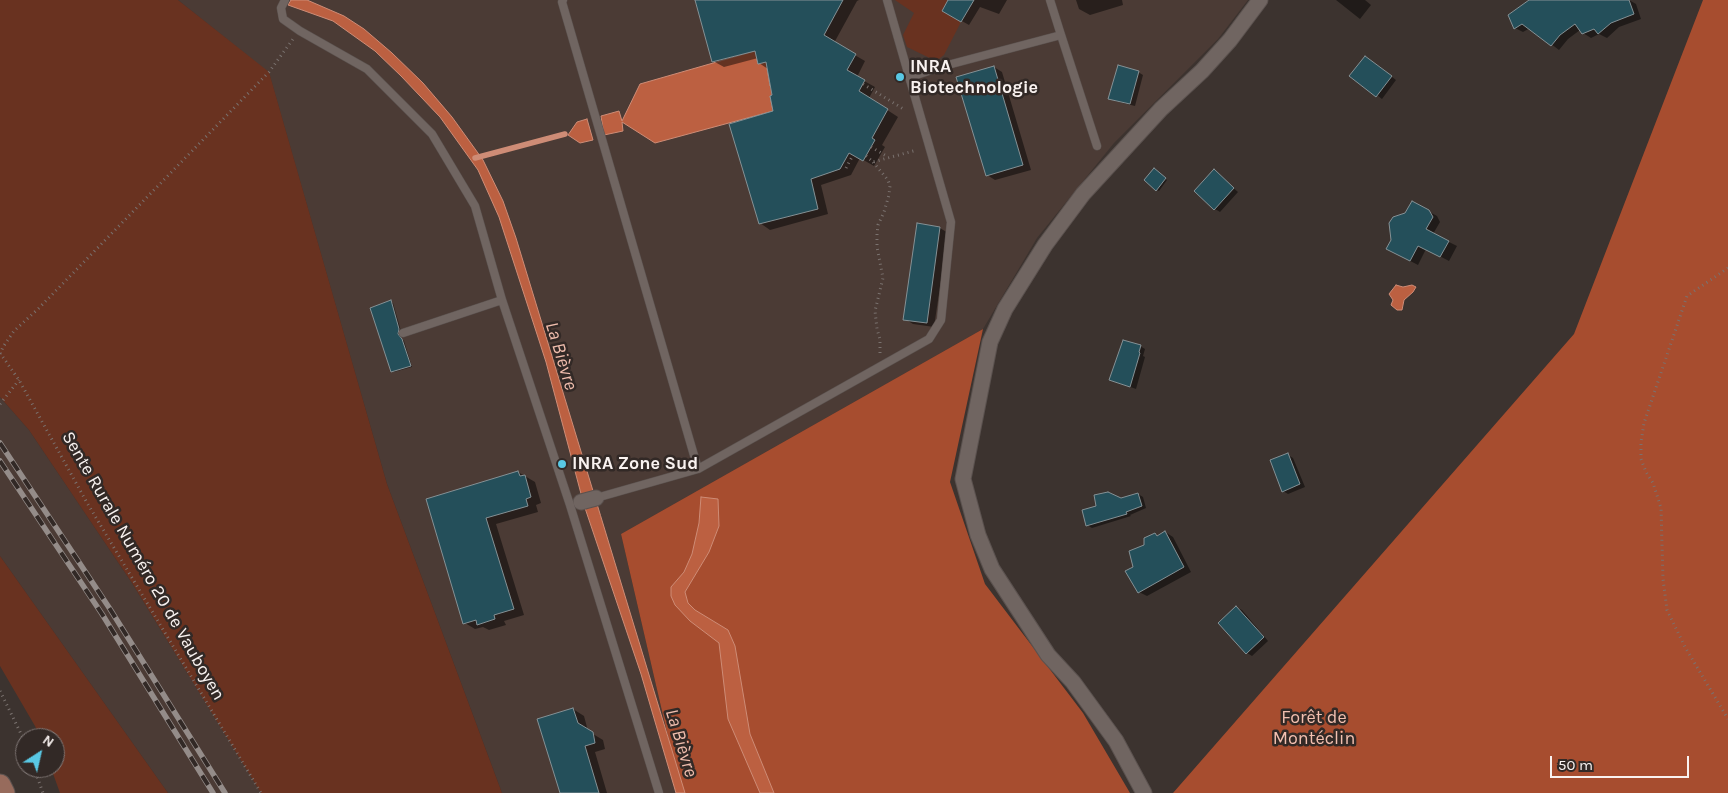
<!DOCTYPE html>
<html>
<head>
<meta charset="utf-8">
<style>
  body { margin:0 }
  #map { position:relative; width:1728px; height:793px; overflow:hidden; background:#3c332f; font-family:Karla,sans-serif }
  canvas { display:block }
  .north { position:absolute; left:15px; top:728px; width:50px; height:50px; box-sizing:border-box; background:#322926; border:1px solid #827977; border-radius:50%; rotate:35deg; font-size:14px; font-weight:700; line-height:20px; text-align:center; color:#f9f2f0 }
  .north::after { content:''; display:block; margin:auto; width:18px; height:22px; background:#59c8e4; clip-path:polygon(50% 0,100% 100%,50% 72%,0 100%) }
  .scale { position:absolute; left:1550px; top:756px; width:139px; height:22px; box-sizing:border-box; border:2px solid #f9f2f0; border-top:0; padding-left:6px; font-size:15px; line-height:18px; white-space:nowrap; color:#f9f2f0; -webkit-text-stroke:4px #322926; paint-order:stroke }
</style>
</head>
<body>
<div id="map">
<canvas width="1728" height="793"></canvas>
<div class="north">N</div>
<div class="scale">50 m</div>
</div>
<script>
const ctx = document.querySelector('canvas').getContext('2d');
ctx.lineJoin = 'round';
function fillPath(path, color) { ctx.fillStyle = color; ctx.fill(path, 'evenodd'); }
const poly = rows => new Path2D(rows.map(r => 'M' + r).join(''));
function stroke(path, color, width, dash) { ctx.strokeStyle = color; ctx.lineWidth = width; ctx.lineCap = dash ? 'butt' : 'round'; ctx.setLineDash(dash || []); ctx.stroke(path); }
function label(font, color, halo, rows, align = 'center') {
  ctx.font = font + ' Karla,sans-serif'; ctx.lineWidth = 5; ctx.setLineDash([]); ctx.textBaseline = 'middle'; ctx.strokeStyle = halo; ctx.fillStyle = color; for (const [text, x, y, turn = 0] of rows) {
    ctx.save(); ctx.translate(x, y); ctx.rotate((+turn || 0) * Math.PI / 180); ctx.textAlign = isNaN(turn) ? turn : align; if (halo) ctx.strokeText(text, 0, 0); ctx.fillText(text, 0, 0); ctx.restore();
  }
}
const built = poly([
  [178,0,1248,0,1218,39,1114,143,1037,238,983,329,621,534,681,793,502,793,387,484,269,73],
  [0,397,29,430,132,583,261,793,168,793,0,556]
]);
const green = poly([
  [0,0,178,0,269,72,387,484,502,793,261,793,132,583,29,430,0,397],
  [895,0,948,0,942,11,961,22,944,55,936,61,907,47,903,35,914,13],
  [0,556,168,793,60,793,51,768,55,768,55,738,40,738,35,726,0,666]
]);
const forest = poly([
  [1703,0,1728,0,1728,793,1173,793,1574,334],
  [983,329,950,482,985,584,1083,713,1130,793,681,793,621,534]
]);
const water = poly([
  [291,0,307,0,344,16,364,29,392,53,423,83,452,117,483,160,503,201,516,238,685,793,676,793,641,674,584,505,546,362,499,217,478,170,440,117,401,76,375,51,333,21,288,5,291,0],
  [755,51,758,64,766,62,770,86,773,86,776,94,770,96,773,111,655,143,622,122,623,131,604,135,601,116,619,111,622,121,640,84,755,51],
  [587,119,593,140,580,143,568,135,577,122,587,119],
  [1396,285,1403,287,1412,285,1416,287,1413,292,1404,300,1402,310,1397,310,1391,305,1393,300,1389,294,1396,285],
  [701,497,718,499,719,526,709,552,685,592,688,603,695,610,728,630,735,646,750,734,774,793,760,793,728,719,719,643,690,621,675,605,671,596,671,587,684,572,692,554,699,523,701,497]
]);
const shadow = poly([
  [696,0,859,0,857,1,834,43,865,61,857,77,875,87,869,98,898,117,882,145,885,147,874,166,860,158,851,175,821,185,828,214,770,230,760,223,775,112,768,69,759,63,758,58,724,67,713,61],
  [949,0,1007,0,999,14,980,7,969,25,944,11],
  [1076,0,1122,0,1123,5,1090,15,1079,9],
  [1336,0,1365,0,1371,5,1360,19],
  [1531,0,1629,0,1636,4,1641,19,1619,27,1607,38,1599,34,1591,38,1583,33,1580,30,1568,39,1559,50,1530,28,1523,32,1515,28],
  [1370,60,1396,80,1382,99,1351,75],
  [994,67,1002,72,1031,170,995,180,987,175],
  [1138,72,1143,75,1135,106,1115,101,1110,98],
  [1157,171,1167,180,1159,191,1157,190],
  [1214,171,1238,192,1220,212,1215,209],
  [1413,203,1437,216,1440,222,1433,234,1457,246,1449,261,1426,249,1418,265,1395,253,1406,214],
  [940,228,948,233,934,327,913,324,905,319],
  [390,302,393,303,401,331,399,336,404,341,412,367,394,372,392,371],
  [1140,346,1145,349,1143,356,1145,357,1136,389,1111,380],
  [1288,455,1293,458,1305,487,1288,494,1283,491],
  [518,472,535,482,541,503,536,505,538,512,496,524,524,615,504,621,506,625,489,630,483,627,475,629,465,623,427,499],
  [1138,494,1143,497,1146,508,1130,515,1131,516,1092,528,1087,525,1121,499],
  [1165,532,1173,537,1191,572,1147,596,1139,592,1146,545,1155,534,1159,536],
  [1236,607,1242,610,1268,641,1252,656,1247,653,1220,623],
  [573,709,584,716,588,731,603,740,605,749,595,752,607,793,561,793]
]);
const stream = poly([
  [475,158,565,134]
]);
const building = poly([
  [695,0,843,0,824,35,856,54,847,70,865,80,859,91,888,109,872,138,875,140,863,161,849,153,840,169,811,179,818,209,759,224,729,124,773,111,770,96,772,95,766,62,758,64,755,51,712,62,695,0],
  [948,0,974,0,961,22,942,11,948,0],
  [1529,0,1629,0,1634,14,1611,23,1598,34,1594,29,1582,34,1575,24,1560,35,1551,46,1522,24,1514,29,1508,15,1529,0],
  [1365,56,1392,76,1376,97,1349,76,1365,56],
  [1118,65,1139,71,1130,104,1108,99,1118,65],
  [994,66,1023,165,986,176,956,77,994,66],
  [1154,168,1166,178,1156,191,1144,180,1154,168],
  [1214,169,1234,188,1214,210,1194,191,1214,169],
  [1412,201,1429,210,1433,217,1426,229,1449,241,1440,257,1418,246,1410,261,1386,249,1391,240,1389,223,1393,217,1405,213,1412,201],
  [917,223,940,227,927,323,903,320,917,223],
  [391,300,399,329,398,334,402,339,411,366,391,372,370,308,391,300],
  [1123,340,1141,345,1139,352,1140,353,1130,387,1109,380,1123,340],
  [1288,453,1300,484,1282,492,1270,460,1288,453],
  [518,471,520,476,525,475,531,497,526,499,528,506,486,518,514,609,494,615,495,619,477,625,476,620,463,624,426,499,518,471],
  [1108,492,1121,498,1138,493,1142,506,1126,512,1127,514,1086,526,1082,510,1096,506,1094,495,1108,492],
  [1165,531,1184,567,1138,593,1125,571,1133,567,1129,551,1144,545,1144,538,1155,533,1157,536,1165,531],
  [1236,606,1264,637,1246,654,1218,623,1236,606],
  [573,708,578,723,593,732,595,743,585,746,599,793,560,793,537,719,573,708]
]);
const path = poly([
  [863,84,905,110],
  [871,147,888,157],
  [866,156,873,162,917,150],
  [873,162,888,180,890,186,889,195,884,212,878,225,877,234,877,247,883,278,875,311,877,329,880,339,880,353],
  [846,168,853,155],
  [1728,268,1687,296,1644,423,1641,442,1641,459,1646,472,1653,483,1661,508,1663,579,1667,610,1685,647,1728,719],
  [0,353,19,380,86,501,261,793],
  [0,354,3,347,14,331,39,308,269,72,293,39],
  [0,404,19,380],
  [0,691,25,742],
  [34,768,43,793]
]);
const lane = poly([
  [285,0,281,8,283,19,300,31,367,69,432,134,475,206,502,300,570,505,659,793],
  [563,0,562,2,698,469],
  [1061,35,1097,146],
  [910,77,944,66,1061,35,1050,0],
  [403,333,502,300],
  [596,498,698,469,929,339,941,320,951,222,887,0]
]);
const street = poly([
  [581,502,596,498],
  [1144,793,1116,741,1073,682,1048,655,992,569,978,535,963,479,990,342,1005,309,1045,245,1083,194,1161,109,1202,71,1230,40,1260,0]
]);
const secondary = poly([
  [0,785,4,793]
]);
const rail = poly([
  [0,443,110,609,225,793],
  [0,461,102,614,213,793]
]);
const markers = [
  [900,77,5,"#59c8e4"],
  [562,464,5,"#59c8e4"]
];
const poiNames = [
  ["INRA",910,67],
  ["Biotechnologie",910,88],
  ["INRA Zone Sud",572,464]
];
const streetNames = [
  ["Sente Rurale Numéro 20 de Vauboyen",143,566,60]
];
const parkNames = [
  ["Forêt de",1314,718],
  ["Montéclin",1314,739]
];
const waterNames = [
  ["La Bièvre",561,356,73],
  ["La Bièvre",681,743,73]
];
fillPath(built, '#4b3b35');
fillPath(green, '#693220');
fillPath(forest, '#a74d2f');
fillPath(water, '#bc6041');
stroke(water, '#ce8c76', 1);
fillPath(shadow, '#0007');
stroke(stream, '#ce8c76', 5.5);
fillPath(building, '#244f5a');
stroke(building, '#859195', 1);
stroke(lane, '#5b524f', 9);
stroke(street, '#5b524f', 17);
stroke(secondary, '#5b524f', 23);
stroke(path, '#7a726f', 3, [1, 4]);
stroke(lane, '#706561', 8);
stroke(street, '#706561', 15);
stroke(secondary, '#976b5c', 21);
stroke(rail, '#948c89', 5.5);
stroke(rail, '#322926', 4, [11]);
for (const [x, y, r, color] of markers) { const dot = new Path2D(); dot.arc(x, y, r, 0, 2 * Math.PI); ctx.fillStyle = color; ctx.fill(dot); stroke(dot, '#322926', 2); }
label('bold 18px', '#f9f2f0', '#322926', poiNames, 'left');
label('18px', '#f9f2f0', '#322926', streetNames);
label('18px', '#f3c0b0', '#322926', parkNames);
label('italic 19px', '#f1beae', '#322926', waterNames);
</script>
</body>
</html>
